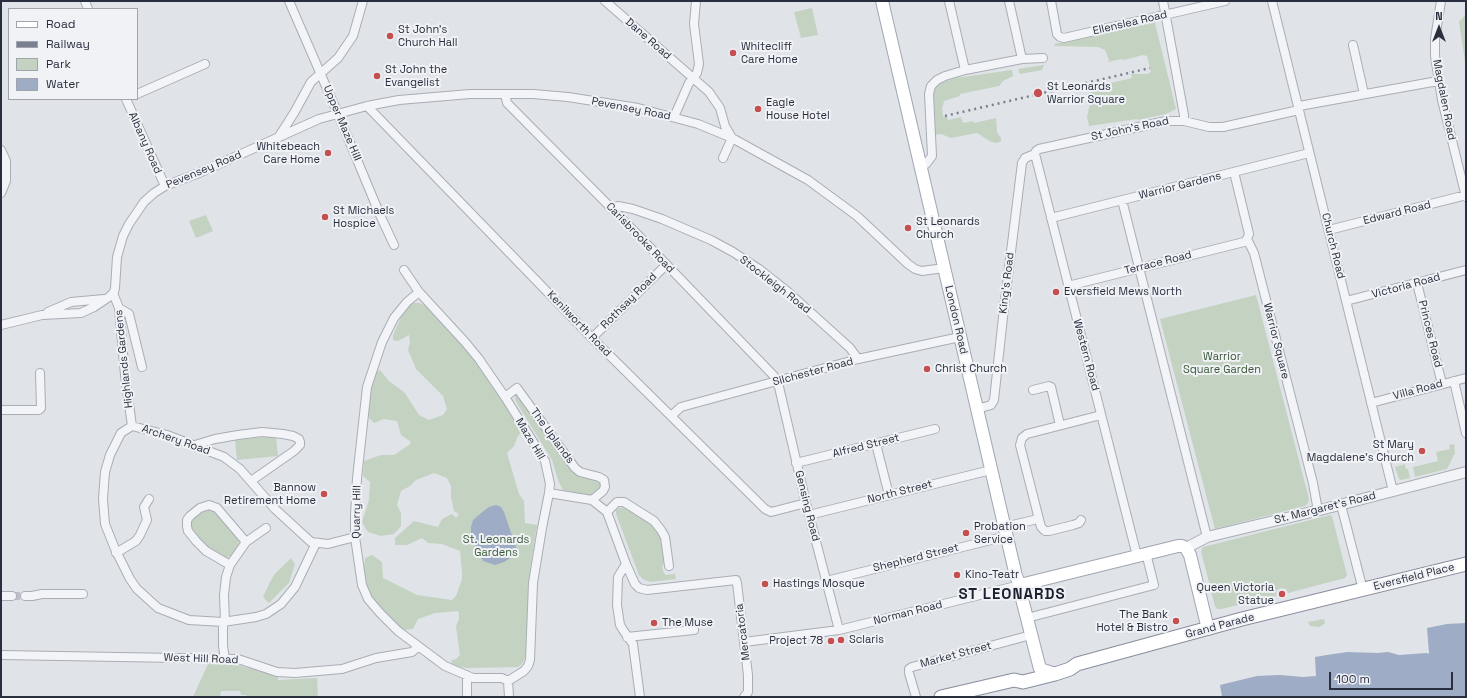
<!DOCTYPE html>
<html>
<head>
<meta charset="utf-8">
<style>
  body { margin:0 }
  #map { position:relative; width:1467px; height:698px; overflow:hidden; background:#e0e3e8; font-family:"Space Grotesk",sans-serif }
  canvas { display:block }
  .frame { position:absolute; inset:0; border:2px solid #2a2f3f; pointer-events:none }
  .legend { position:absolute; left:8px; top:8px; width:130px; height:92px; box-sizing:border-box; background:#f0f2f6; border:1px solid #a1a4ad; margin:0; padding:5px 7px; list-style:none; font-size:12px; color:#2a2f3f }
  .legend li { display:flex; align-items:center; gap:8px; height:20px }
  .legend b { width:20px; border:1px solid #a1a4ad }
  .north { position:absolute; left:1419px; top:8px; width:40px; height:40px; -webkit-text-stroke:3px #f0f2f6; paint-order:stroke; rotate:0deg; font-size:11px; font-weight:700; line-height:16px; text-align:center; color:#2a2f3f }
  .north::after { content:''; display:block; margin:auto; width:14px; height:18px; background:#2a2f3f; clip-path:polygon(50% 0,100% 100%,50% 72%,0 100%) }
  .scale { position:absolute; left:1329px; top:672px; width:124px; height:18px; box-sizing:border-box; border:2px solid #2a2f3f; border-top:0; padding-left:5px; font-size:12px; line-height:14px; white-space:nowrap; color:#2a2f3f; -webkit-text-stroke:3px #f0f2f6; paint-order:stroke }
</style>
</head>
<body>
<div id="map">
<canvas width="1467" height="698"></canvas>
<div class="frame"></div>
<ul class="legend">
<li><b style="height:5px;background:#fff"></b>Road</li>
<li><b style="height:5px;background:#7b8091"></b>Railway</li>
<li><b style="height:11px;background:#c4d2c2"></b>Park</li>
<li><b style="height:11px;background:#9eacc6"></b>Water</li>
</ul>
<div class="north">N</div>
<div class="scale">100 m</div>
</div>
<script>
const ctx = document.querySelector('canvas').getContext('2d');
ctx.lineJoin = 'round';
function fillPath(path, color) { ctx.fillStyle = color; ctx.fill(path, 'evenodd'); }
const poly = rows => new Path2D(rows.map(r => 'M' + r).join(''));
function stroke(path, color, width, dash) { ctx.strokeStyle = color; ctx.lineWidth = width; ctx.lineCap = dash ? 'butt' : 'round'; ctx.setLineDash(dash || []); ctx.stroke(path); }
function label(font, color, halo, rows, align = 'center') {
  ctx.font = font + ' "Space Grotesk",sans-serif'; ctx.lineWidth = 4; ctx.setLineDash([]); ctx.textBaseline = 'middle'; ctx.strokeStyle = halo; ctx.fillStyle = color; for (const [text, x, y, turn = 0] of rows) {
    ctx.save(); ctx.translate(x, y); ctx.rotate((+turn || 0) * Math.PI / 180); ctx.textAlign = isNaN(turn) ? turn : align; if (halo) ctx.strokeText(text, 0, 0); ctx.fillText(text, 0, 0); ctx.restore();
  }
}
const green = poly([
  [812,8,818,35,801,38,794,12],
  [1466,14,1466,68,1459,22],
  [1153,23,1155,23,1176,109,1166,114,1138,120,1137,119,1089,126,1087,117,1091,99,1089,88,1132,78,1131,74,1147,74,1151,72,1147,56,1143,55,1124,60,1121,59,1108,62,1109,60,1105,50,1098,47,1055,46,1054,44],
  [1044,65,1042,70,1020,74,1018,69],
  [1012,70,1013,76,1003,81,999,86,960,94,960,96,944,101,943,106,942,106,943,117,947,116,948,120,961,117,963,123,973,121,974,123,996,118,997,132,1001,138,1001,141,997,143,991,142,977,133,951,138,941,134,934,135,932,110,933,93,936,87,943,82,956,78],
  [206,215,213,231,196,238,189,221],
  [1256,295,1309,499,1308,503,1305,506,1215,529,1160,319],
  [413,303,419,303,425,305,469,353,496,391,521,433,518,436,514,446,507,453,519,494,524,501,525,523,537,525,530,570,527,647,525,658,522,664,518,667,468,668,458,667,451,663,452,660,456,659,460,655,456,626,459,619,459,614,458,611,435,613,418,619,413,629,402,630,386,616,372,598,363,578,365,558,372,555,382,562,383,578,417,595,452,600,456,596,462,579,462,573,460,551,442,544,428,543,422,538,407,545,395,545,395,538,414,521,438,527,442,519,452,514,456,518,459,514,454,511,451,497,451,486,447,478,434,473,416,480,410,486,401,491,397,505,401,513,401,526,394,534,381,536,368,532,362,522,369,500,370,482,363,476,364,461,381,455,394,455,409,445,411,442,401,435,397,421,384,419,374,423,369,418,369,400,376,372,380,370,389,381,405,393,419,415,429,420,443,415,447,409,443,396,416,369,408,350,410,342,409,335,398,341,393,340,393,335,403,313,409,305],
  [516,394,519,394,575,471,600,479,603,488,595,495,588,495,563,490,558,480,552,460,518,405,515,399],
  [276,436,278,456,237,460,235,440],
  [1454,444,1455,453,1447,469,1415,477,1413,467,1438,461,1436,452,1450,449,1449,445],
  [1405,464,1406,469,1408,469,1410,478,1401,480,1399,479,1395,467],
  [624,507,649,523,657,530,662,537,666,558,662,567,664,573,666,575,675,574,676,579,650,582,643,579,639,575,616,514,616,510,619,508],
  [206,509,212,510,217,513,239,539,238,548,234,554,227,558,218,556,199,541,190,530,190,525,191,519],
  [1330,515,1332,516,1347,575,1345,578,1288,593,1286,589,1281,588,1277,590,1276,596,1221,609,1217,609,1215,606,1201,551,1203,547],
  [291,558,295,564,289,583,269,603,263,597,270,582,274,575],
  [1324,619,1325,623,1320,627,1310,626,1308,622],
  [208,664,237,665,278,676,278,680,317,678,318,697,247,697,246,695,241,695,240,691,221,691,220,697,193,697]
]);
const water = poly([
  [496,505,501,507,504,512,517,550,512,557,504,562,495,565,483,561,477,549,471,533,471,527,473,520,480,514,489,507],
  [1466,623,1466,697,1222,697,1220,685,1257,676,1280,675,1303,677,1316,676,1315,657,1327,655,1347,652,1378,653,1388,652,1399,655,1427,653,1428,654,1429,653,1427,628,1447,624]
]);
const minorTunnel = poly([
  [12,596,25,596]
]);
const minor = poly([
  [85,1,88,9],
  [289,1,338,114,380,215,394,245],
  [605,1,709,92,720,108,725,126,732,138,723,158],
  [949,1,965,70],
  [1009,1,1022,59],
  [1051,1,1057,34,1060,37,1064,38,1225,1],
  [1163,1,1184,115,1184,121],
  [1272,1,1393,491],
  [1441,1,1435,39,1435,56,1442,100,1466,197],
  [1353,45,1364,94],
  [137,94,205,64],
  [505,94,507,103,639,236,774,376,779,387,806,503,839,630],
  [126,99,165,186],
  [367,106,592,338,765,509,771,512,806,503],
  [1299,106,1438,81],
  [674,117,689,83,697,73,699,64,694,24,696,1],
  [278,138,294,113,311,82,338,58,353,36,363,1],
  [1,150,6,161,6,181,1,193],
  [1035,154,1137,556],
  [1035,154,1036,151,1039,149,1166,121,1184,121,1209,127,1223,127,1299,110],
  [920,166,926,164,932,156,929,94,931,86,937,80,945,76,965,70,1022,59,1043,58],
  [1234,172,1249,234,1247,239,1254,253,1313,483,1318,511],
  [1122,200,1207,537],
  [611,208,618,206,633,209,662,219,711,240,733,252,759,269,788,292,850,348,858,359],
  [1051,218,1309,153],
  [1329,230,1466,195],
  [404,270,419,292,465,342,479,359,505,397,545,461,550,484,549,493,542,528,533,583,530,660,528,666,524,671,508,681],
  [1417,283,1442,384],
  [1068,286,1244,242,1247,239],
  [419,292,407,302,394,318,382,342,367,387,357,478,355,516,355,537,362,585,368,599,380,613,398,631,445,666,473,678,502,678,508,681],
  [113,293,119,308,125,375,132,426],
  [1346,301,1466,270],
  [119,308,129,314,142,367],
  [48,312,71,302,104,299],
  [1,325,42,315,81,313,94,307,109,297,114,292,115,288,117,257,123,236,129,224,144,202,154,193,165,186,199,173,319,119,367,106,399,100,470,94,533,94,568,97,638,108,698,124,732,138,808,180,857,216,908,264,915,269,922,271,944,268],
  [592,338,666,265],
  [1454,381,1466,433],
  [1033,390,1049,386,1051,387,1060,425],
  [505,397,517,388,575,468,580,472,599,477,604,480,605,487,603,491,592,500],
  [1371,403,1466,378],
  [977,409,991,405,994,400,1004,308,1022,163,1025,158,1035,154],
  [1,410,39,410,41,408,40,373],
  [671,416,681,407,858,359,960,337],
  [876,444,889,495],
  [195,445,215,439,238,435,262,432,283,434,293,436,299,439,300,442,300,445,294,451,251,481],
  [796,463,935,429],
  [549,493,592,500,607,512,626,564,635,584,639,588,647,590,736,580,737,583,748,675,748,692,744,697],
  [1341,505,1363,590],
  [607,512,617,502,624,502,654,521,661,530,665,537,669,566],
  [809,515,991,470],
  [1081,520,1079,523,1073,525,1049,531,1045,531,1041,527,1020,445,1022,438,1027,434,1101,415],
  [1004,527,1038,519],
  [316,543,295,587,281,604,266,614,256,617,223,622,189,620,158,608,137,589,130,579,115,549,105,524,103,499,105,472,110,455,121,433,132,426,167,435,224,457,240,469,275,509,311,542,328,544,355,537],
  [116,553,136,541,140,535,147,520,144,507,149,499],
  [626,564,618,577,617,605,620,625,623,630,633,644,640,697],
  [230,565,206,551,196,541,188,531,187,526,187,520,190,516,200,508,209,505,217,508,246,542],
  [826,581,1007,536],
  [1,596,12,596],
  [25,596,32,596,42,594,83,594],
  [1027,618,1154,585,1146,553],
  [223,622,223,646,225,659],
  [225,622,224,595,226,577,230,565,246,542,266,528],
  [627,637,694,630],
  [744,642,839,630,1020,585],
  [1,655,238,659,277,672,295,673,342,669,376,658,412,652,418,647],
  [467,676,467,697],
  [508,681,509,697],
  [916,697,909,673,909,669,912,667,1031,635]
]);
const tertiary = poly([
  [1186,548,1207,537,1324,509,1466,472]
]);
const primary = poly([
  [882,1,1016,576,1020,585,1020,591,1040,669,1055,674],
  [1020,585,1178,546,1182,546,1186,548,1190,555,1208,629]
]);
const trunk = poly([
  [941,697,1014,680,1023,682,1055,674,1070,669,1077,664,1242,619,1466,564]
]);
const rail = poly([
  [945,116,1150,68]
]);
const markers = [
  [390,36,4,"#c54e50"],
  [733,53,4,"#c54e50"],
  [377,76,4,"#c54e50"],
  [1038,93,5,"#c54e50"],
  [758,109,4,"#c54e50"],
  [328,153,4,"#c54e50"],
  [325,217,4,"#c54e50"],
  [908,228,4,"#c54e50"],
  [1056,292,4,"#c54e50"],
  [927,369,4,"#c54e50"],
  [1422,451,4,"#c54e50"],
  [324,494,4,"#c54e50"],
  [966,533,4,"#c54e50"],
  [957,575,4,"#c54e50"],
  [765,584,4,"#c54e50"],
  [1282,594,4,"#c54e50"],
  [1176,621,4,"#c54e50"],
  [654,623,4,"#c54e50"],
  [841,640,4,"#c54e50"],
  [831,641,4,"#c54e50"]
];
const streetNames = [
  ["Ellenslea Road",1130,23,-13],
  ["Dane Road",648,39,41],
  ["Magdalen Road",1444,100,79],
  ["Pevensey Road",631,109,11],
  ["Upper Maze Hill",342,123,67],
  ["St John's Road",1130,129,-12],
  ["Albany Road",145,143,66],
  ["Pevensey Road",204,170,-23],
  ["Warrior Gardens",1180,186,-14],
  ["Edward Road",1397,213,-14],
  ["Carisbrooke Road",640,238,46],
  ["Church Road",1333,246,76],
  ["Terrace Road",1158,263,-14],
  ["King's Road",1007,283,-83],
  ["Stockleigh Road",775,285,38],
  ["Victoria Road",1406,286,-15],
  ["Rothsay Road",629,301,-45],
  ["London Road",956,320,77],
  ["Kenilworth Road",579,324,46],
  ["Princes Road",1430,334,76],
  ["Warrior Square",1276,341,76],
  ["Western Road",1086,355,75],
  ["Highlands Gardens",124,359,-96],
  ["Silchester Road",813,372,-15],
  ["Villa Road",1418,390,-15],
  ["The Uplands",552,436,54],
  ["Maze Hill",530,439,59],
  ["Archery Road",176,440,19],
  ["Alfred Street",866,446,-14],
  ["North Street",900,492,-14],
  ["Gensing Road",807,506,76],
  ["St. Margaret's Road",1325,508,-14],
  ["Quarry Hill",357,512,-89],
  ["Shepherd Street",916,558,-14],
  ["Eversfield Place",1414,577,-14],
  ["Norman Road",908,613,-14],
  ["Grand Parade",1220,626,-15],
  ["Mercatoria",743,632,-97],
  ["Market Street",956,655,-15],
  ["West Hill Road",201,659,2]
];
const poiNames = [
  ["St John's",398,30],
  ["Church Hall",398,43],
  ["Whitecliff",741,47],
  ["Care Home",741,60],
  ["St John the",385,70],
  ["Evangelist",385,83],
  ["St Leonards",1047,87],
  ["Warrior Square",1047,100],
  ["Eagle",766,103],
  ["House Hotel",766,116],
  ["Whitebeach",320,147,"right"],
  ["Care Home",320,160,"right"],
  ["St Michaels",333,211],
  ["Hospice",333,224],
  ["St Leonards",916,222],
  ["Church",916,235],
  ["Eversfield Mews North",1064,292],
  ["Christ Church",935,369],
  ["St Mary",1414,445,"right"],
  ["Magdalene's Church",1414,458,"right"],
  ["Bannow",316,488,"right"],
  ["Retirement Home",316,501,"right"],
  ["Probation",974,527],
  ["Service",974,540],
  ["Kino-Teatr",965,575],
  ["Hastings Mosque",773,584],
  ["Queen Victoria",1274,588,"right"],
  ["Statue",1274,601,"right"],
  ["The Bank",1168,615,"right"],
  ["Hotel & Bistro",1168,628,"right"],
  ["The Muse",662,623],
  ["Sclaris",849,640],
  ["Project 78",823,641,"right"]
];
const parkNames = [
  ["Warrior",1222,357],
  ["Square Garden",1222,370],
  ["St. Leonards",496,540],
  ["Gardens",496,553]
];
const districtNames = [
  ["ST LEONARDS",1012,595]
];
fillPath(green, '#c4d2c2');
fillPath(water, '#9eacc6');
stroke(minorTunnel, '#bcbfc6', 8, [8, 4]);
stroke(minor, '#a9adb5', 10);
stroke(tertiary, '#a9adb5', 12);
stroke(primary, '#a1a6b3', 14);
stroke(trunk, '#898e9e', 15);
stroke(minor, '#f3f4f7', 8);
stroke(tertiary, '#f3f4f7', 10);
stroke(primary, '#fff', 12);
stroke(trunk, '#fff', 13);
stroke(rail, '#7b8091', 2.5, [2, 4]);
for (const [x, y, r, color] of markers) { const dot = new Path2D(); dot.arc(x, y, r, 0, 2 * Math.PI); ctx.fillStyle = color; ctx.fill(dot); stroke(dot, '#f0f2f6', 1.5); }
label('11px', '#2a2f3f', '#f0f2f6', streetNames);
label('11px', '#2a2f3f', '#f0f2f6', poiNames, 'left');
label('11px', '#3a5938', '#f0f2f6', parkNames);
ctx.letterSpacing = '1px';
label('bold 15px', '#1c2030', '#f0f2f6', districtNames);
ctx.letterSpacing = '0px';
</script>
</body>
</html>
